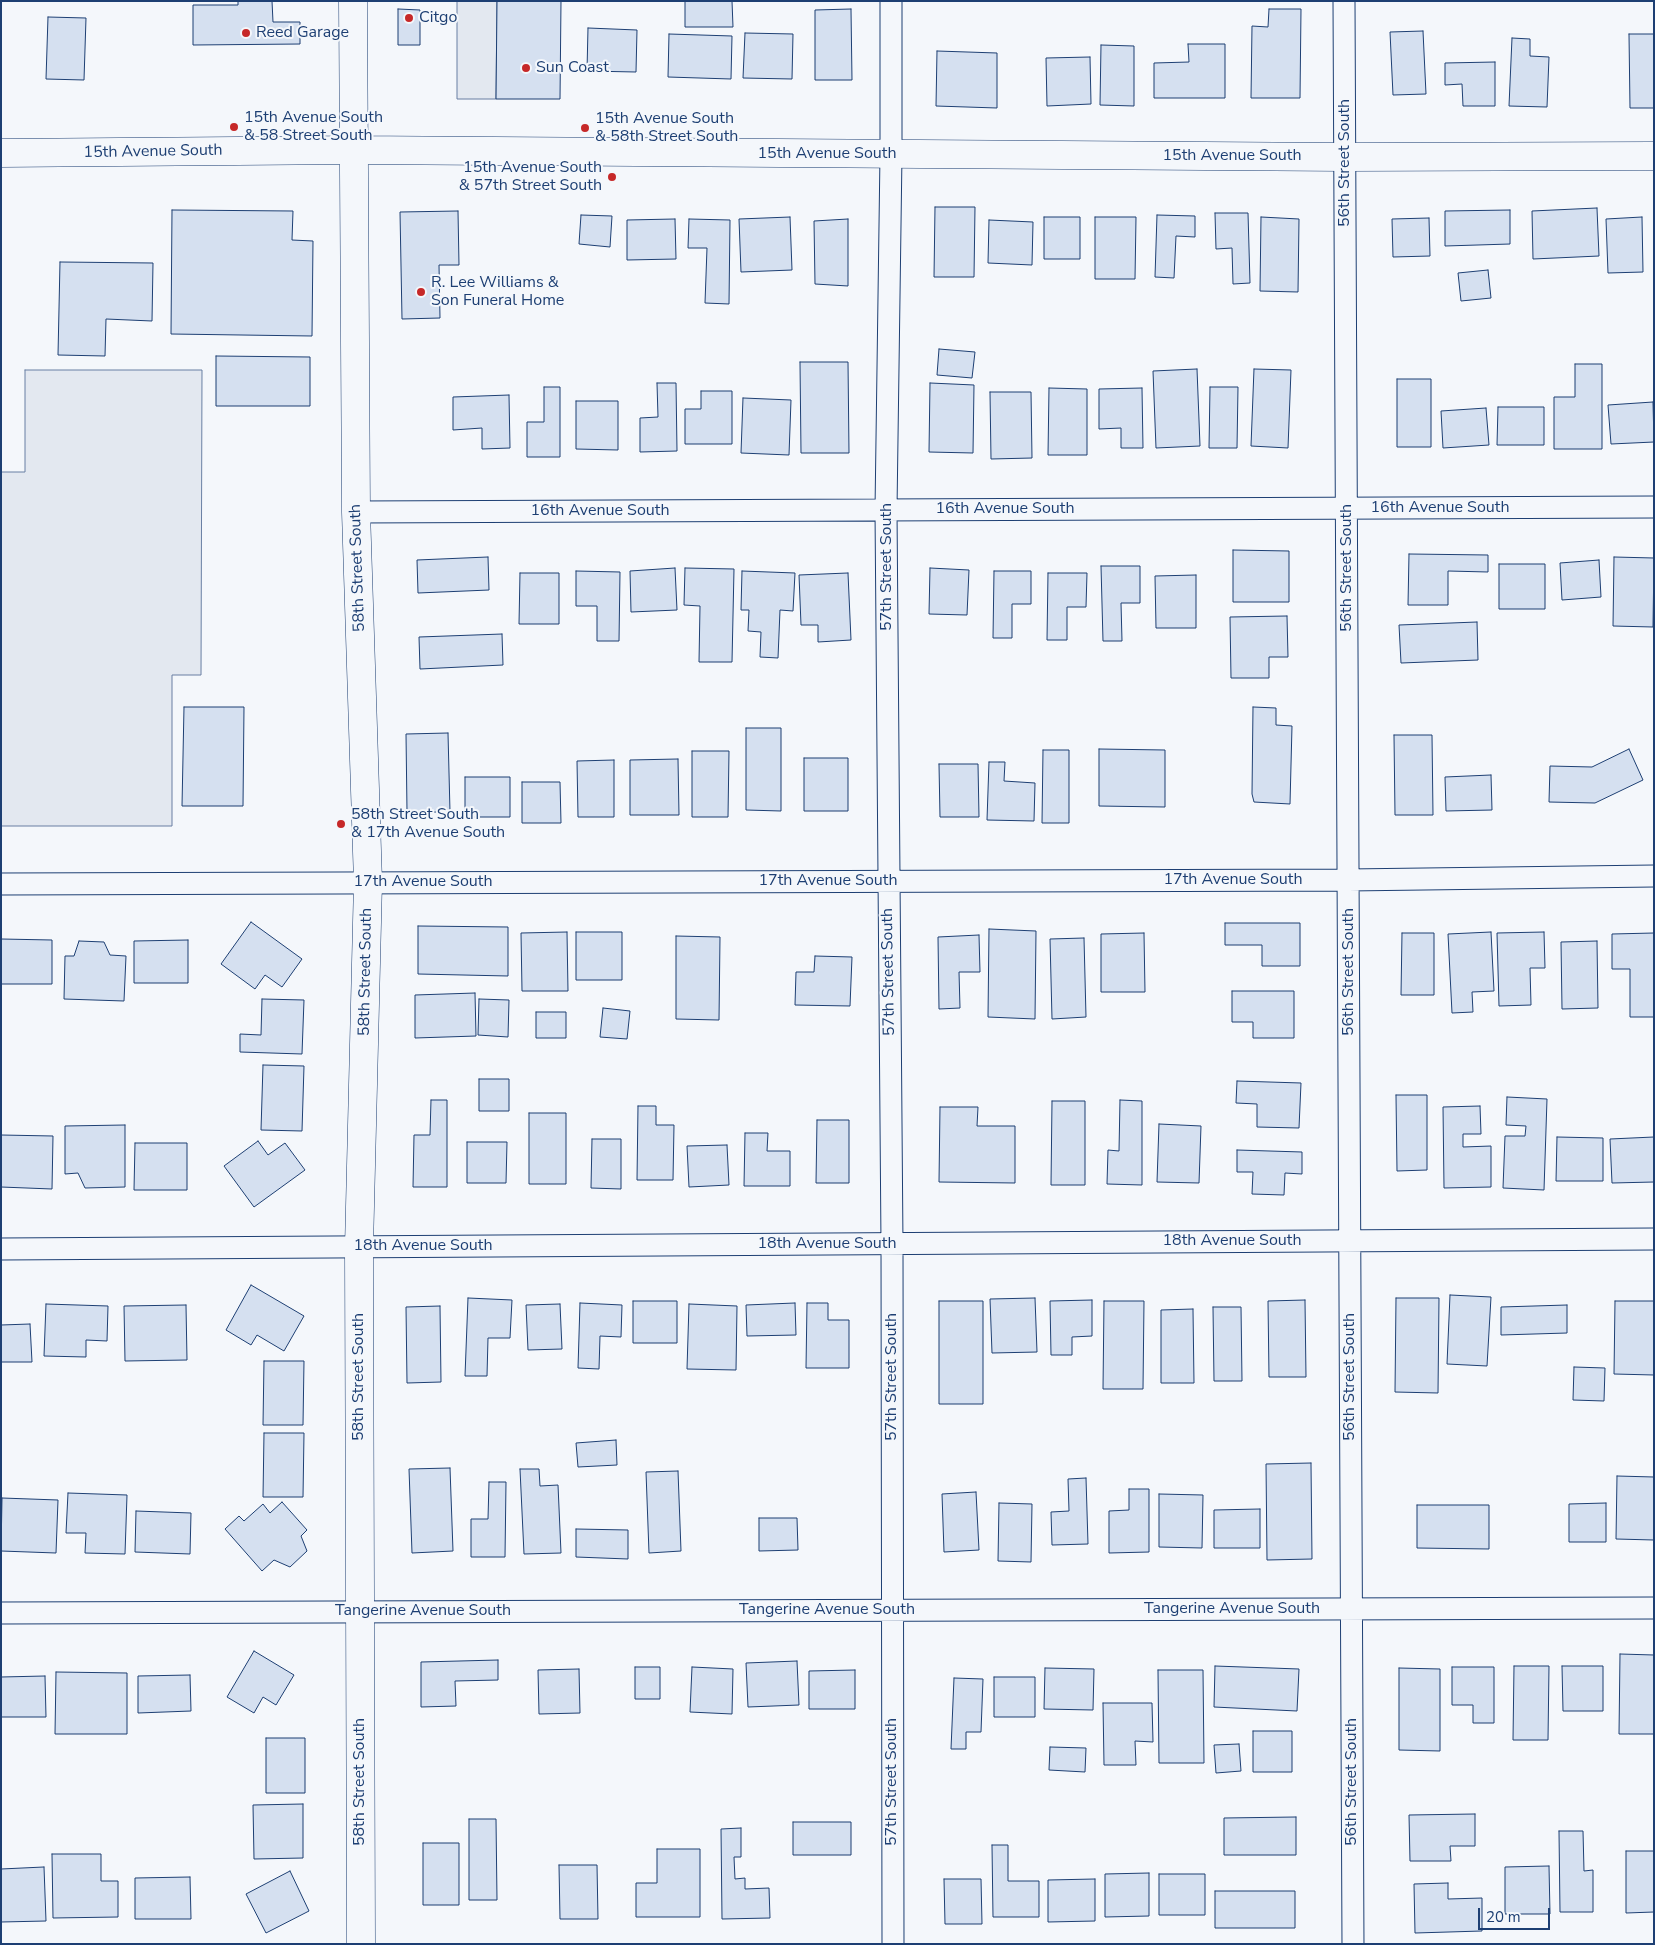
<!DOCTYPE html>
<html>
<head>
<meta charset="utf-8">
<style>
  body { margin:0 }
  #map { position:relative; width:1655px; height:1945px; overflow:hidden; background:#f4f7fb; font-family:"Nunito Sans",sans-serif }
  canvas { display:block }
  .frame { position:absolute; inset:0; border:2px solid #1d3f73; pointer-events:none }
  .scale { position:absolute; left:1478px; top:1908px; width:72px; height:22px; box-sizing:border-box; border:2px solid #1d3f73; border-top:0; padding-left:6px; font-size:15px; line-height:18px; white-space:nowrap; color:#1d3f73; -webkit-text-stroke:4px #f4f7fb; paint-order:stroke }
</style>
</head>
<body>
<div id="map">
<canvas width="1655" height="1945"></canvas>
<div class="frame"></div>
<div class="scale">20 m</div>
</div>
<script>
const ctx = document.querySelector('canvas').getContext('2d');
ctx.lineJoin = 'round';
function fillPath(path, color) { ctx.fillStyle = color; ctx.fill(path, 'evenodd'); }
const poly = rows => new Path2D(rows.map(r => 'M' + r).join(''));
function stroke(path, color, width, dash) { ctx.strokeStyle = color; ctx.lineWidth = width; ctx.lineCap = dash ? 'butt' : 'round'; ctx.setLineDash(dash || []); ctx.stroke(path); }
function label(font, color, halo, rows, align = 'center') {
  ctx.font = font + ' "Nunito Sans",sans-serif'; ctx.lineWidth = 4; ctx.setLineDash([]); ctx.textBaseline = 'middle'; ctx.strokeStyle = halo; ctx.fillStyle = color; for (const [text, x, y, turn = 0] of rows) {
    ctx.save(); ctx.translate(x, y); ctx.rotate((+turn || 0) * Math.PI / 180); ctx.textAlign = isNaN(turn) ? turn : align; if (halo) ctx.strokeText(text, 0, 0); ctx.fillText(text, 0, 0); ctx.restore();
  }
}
const parking = poly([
  [457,1,497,1,496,99,457,99,457,1],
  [25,370,202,370,201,675,172,675,172,826,1,826,1,472,25,472,25,370]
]);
const building = poly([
  [238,1,272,1,273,22,300,22,300,44,193,45,193,5,238,5,238,1],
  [497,1,561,1,560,99,496,99,497,1],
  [685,1,732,1,733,27,685,27,685,1],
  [398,9,420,10,420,45,398,45,398,9],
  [851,9,852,80,815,80,815,10,851,9],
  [1269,9,1301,9,1300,98,1251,98,1252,26,1268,27,1269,9],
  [48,17,86,18,84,80,46,79,48,17],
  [588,28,637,30,636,72,587,71,588,28],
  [1423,31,1426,94,1393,95,1390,32,1423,31],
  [745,33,793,34,792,79,743,78,745,33],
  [669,34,732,36,731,79,668,77,669,34],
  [1629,34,1654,34,1654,108,1630,108,1629,34],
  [1512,38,1530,39,1530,56,1549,57,1547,107,1509,106,1512,38],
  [1188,44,1225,44,1225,98,1154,98,1154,63,1189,62,1188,44],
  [1101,45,1134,46,1134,106,1100,105,1101,45],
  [937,51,997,53,997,108,936,106,937,51],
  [1090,57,1091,104,1047,106,1046,58,1090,57],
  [1495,62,1495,106,1463,106,1462,84,1445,85,1445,63,1495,62],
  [935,207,975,207,974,277,934,277,935,207],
  [1597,208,1599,256,1533,259,1532,211,1597,208],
  [172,210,293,211,292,240,313,241,312,336,171,334,172,210],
  [1510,210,1510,244,1445,246,1445,211,1510,210],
  [458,211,459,265,439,265,440,318,402,319,400,212,458,211],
  [1215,213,1248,213,1250,283,1233,284,1232,248,1216,249,1215,213],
  [581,215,612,216,610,247,579,244,581,215],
  [1157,215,1195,216,1195,237,1176,236,1174,278,1155,277,1157,215],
  [790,217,792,270,741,272,739,219,790,217],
  [1044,217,1080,217,1080,259,1044,259,1044,217],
  [1095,217,1136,217,1135,279,1095,279,1095,217],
  [1261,217,1299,219,1298,292,1260,291,1261,217],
  [1642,217,1643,272,1608,273,1606,219,1642,217],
  [1429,218,1430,256,1393,257,1392,219,1429,218],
  [675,219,676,259,627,260,627,220,675,219],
  [689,219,730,220,729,304,705,303,707,248,688,248,689,219],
  [848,219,848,286,815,284,814,221,848,219],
  [989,220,1033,222,1032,265,988,263,989,220],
  [60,262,153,263,152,321,106,319,105,356,58,355,60,262],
  [1488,270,1491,298,1461,301,1458,273,1488,270],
  [939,349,975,352,972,378,937,375,939,349],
  [216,356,310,357,310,406,216,406,216,356],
  [800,362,848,362,849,453,801,453,800,362],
  [1575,364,1602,364,1602,449,1554,449,1554,397,1575,397,1575,364],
  [1197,369,1200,446,1156,448,1153,371,1197,369],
  [1254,369,1291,370,1288,448,1251,446,1254,369],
  [1397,379,1431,379,1431,447,1397,447,1397,379],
  [657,383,676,383,677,451,640,452,640,418,658,417,657,383],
  [930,383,974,385,973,453,929,452,930,383],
  [544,387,560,387,560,457,527,457,527,422,544,422,544,387],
  [1210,387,1238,387,1237,448,1209,448,1210,387],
  [1049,388,1087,389,1087,455,1048,455,1049,388],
  [1142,388,1143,448,1121,448,1121,428,1099,429,1099,389,1142,388],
  [701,391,732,391,732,444,685,444,685,409,701,409,701,391],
  [990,392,1031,392,1032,458,991,459,990,392],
  [509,395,510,448,482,449,482,428,453,430,453,397,509,395],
  [743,398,791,400,789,455,741,453,743,398],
  [576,401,618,401,618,450,576,449,576,401],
  [1653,402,1654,442,1611,444,1608,405,1653,402],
  [1498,407,1544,407,1544,445,1497,445,1498,407],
  [1486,408,1489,445,1443,448,1441,411,1486,408],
  [1233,550,1289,551,1289,602,1233,602,1233,550],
  [1409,554,1488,555,1488,572,1448,571,1448,605,1408,605,1409,554],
  [488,557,489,590,418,593,417,560,488,557],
  [1614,557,1654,558,1653,627,1613,626,1614,557],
  [1599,560,1601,597,1562,600,1560,563,1599,560],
  [1499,564,1545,564,1545,609,1499,609,1499,564],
  [1101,566,1140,566,1140,603,1121,603,1122,641,1103,641,1101,566],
  [675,568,677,610,631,612,630,571,675,568],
  [685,568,734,569,732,662,699,662,700,606,684,605,685,568],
  [930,568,969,570,967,615,929,614,930,568],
  [576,571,620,572,619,641,597,641,597,606,576,606,576,571],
  [742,571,795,573,793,611,780,610,778,658,760,657,761,632,748,631,749,610,741,610,742,571],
  [994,571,1031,571,1031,604,1012,604,1012,638,993,638,994,571],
  [520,573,559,573,559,624,519,624,520,573],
  [848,573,851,640,818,642,818,625,801,625,799,575,848,573],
  [1048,573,1087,573,1086,607,1067,607,1067,640,1047,640,1048,573],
  [1196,575,1196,628,1156,628,1155,576,1196,575],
  [1287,616,1288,657,1269,657,1269,678,1231,678,1230,617,1287,616],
  [1477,622,1478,660,1401,663,1399,625,1477,622],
  [502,634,503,665,420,669,419,637,502,634],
  [184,707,244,707,243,806,182,806,184,707],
  [1253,707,1276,708,1276,725,1292,726,1290,804,1254,802,1252,794,1253,707],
  [746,728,781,728,781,811,746,810,746,728],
  [448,733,450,812,407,812,406,734,448,733],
  [1394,735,1432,735,1433,815,1395,815,1394,735],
  [1099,749,1165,750,1165,807,1099,806,1099,749],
  [1629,749,1643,780,1595,803,1549,802,1550,766,1592,767,1629,749],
  [1043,750,1069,750,1069,823,1042,823,1043,750],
  [692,751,729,751,728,817,692,817,692,751],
  [804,758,848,758,848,811,804,811,804,758],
  [678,759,679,815,630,815,630,760,678,759],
  [614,760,614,817,578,817,577,761,614,760],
  [989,762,1005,762,1004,781,1035,783,1034,821,987,820,989,762],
  [939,764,978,764,979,817,940,817,939,764],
  [1491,775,1492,810,1446,811,1445,777,1491,775],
  [465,777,510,777,510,817,465,817,465,777],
  [522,782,560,782,561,823,522,823,522,782],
  [251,922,302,959,282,987,265,975,255,989,221,964,251,922],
  [1225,923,1300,923,1300,966,1262,966,1262,945,1225,945,1225,923],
  [418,926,508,927,508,976,418,974,418,926],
  [989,929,1036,931,1035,1019,988,1017,989,929],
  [567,932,568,991,522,991,521,933,567,932],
  [576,932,622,932,622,980,576,980,576,932],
  [1491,932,1494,991,1472,992,1473,1012,1452,1013,1448,934,1491,932],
  [1544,932,1545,968,1530,968,1531,1005,1499,1006,1497,933,1544,932],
  [1144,933,1145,992,1101,992,1101,934,1144,933],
  [1402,933,1434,933,1434,995,1401,995,1402,933],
  [1654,933,1654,1017,1630,1017,1630,969,1612,969,1612,934,1654,933],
  [979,935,980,972,959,972,960,1008,939,1009,938,937,979,935],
  [676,936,720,937,719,1020,676,1019,676,936],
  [1084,938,1086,1017,1052,1019,1050,939,1084,938],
  [1,939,52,940,52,984,1,984,1,939],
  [188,940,188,983,134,983,134,941,188,940],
  [79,941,104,942,110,955,126,956,124,1001,64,999,65,956,74,956,79,941],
  [1597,941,1598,1008,1562,1009,1561,942,1597,941],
  [815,956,852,957,850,1006,795,1005,796,972,814,972,815,956],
  [1232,991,1294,991,1294,1038,1253,1038,1253,1022,1232,1022,1232,991],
  [475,993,476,1036,415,1038,415,995,475,993],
  [262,999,304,1000,302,1054,240,1052,240,1034,261,1035,262,999],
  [479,999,509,1000,508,1037,478,1035,479,999],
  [603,1008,630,1011,627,1039,600,1037,603,1008],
  [536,1012,566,1012,566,1038,536,1038,536,1012],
  [263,1065,304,1066,302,1131,261,1130,263,1065],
  [479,1079,509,1079,509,1111,479,1111,479,1079],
  [1237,1081,1301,1083,1299,1128,1257,1127,1257,1104,1236,1103,1237,1081],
  [1396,1095,1427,1095,1427,1170,1397,1171,1396,1095],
  [1507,1097,1547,1099,1544,1190,1503,1188,1505,1136,1525,1136,1526,1126,1506,1125,1507,1097],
  [431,1100,447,1100,447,1187,413,1187,414,1135,430,1135,431,1100],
  [1120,1100,1142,1101,1142,1185,1107,1184,1108,1150,1119,1151,1120,1100],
  [1052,1101,1085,1101,1085,1185,1051,1185,1052,1101],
  [638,1106,656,1106,656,1125,674,1125,673,1180,637,1180,638,1106],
  [1480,1106,1481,1134,1463,1134,1463,1147,1491,1146,1491,1187,1444,1188,1443,1107,1480,1106],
  [940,1107,978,1107,977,1126,1015,1126,1015,1183,939,1182,940,1107],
  [529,1113,566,1113,566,1184,529,1184,529,1113],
  [817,1120,849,1120,849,1183,816,1183,817,1120],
  [1159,1124,1201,1126,1199,1183,1157,1182,1159,1124],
  [125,1125,125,1187,85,1188,78,1173,65,1174,65,1126,125,1125],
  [745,1133,768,1133,767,1151,790,1151,790,1186,744,1186,745,1133],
  [1,1135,53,1136,52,1189,1,1187,1,1135],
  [1557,1137,1603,1138,1603,1181,1556,1181,1557,1137],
  [1654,1137,1654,1182,1612,1183,1610,1139,1654,1137],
  [592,1139,621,1139,621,1189,591,1188,592,1139],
  [258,1141,268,1155,285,1143,305,1170,254,1207,224,1166,258,1141],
  [467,1142,507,1142,506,1183,467,1183,467,1142],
  [135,1143,187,1143,187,1190,134,1190,135,1143],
  [727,1145,729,1185,689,1187,687,1146,727,1145],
  [1237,1150,1302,1152,1302,1174,1285,1173,1284,1195,1252,1194,1253,1172,1237,1172,1237,1150],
  [251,1285,304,1316,284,1351,257,1335,251,1345,226,1330,251,1285],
  [1450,1295,1491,1297,1487,1366,1447,1364,1450,1295],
  [468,1298,512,1300,510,1338,488,1338,487,1376,465,1376,468,1298],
  [1035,1298,1037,1352,992,1353,990,1299,1035,1298],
  [1396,1298,1439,1298,1438,1393,1395,1392,1396,1298],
  [1092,1300,1092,1336,1072,1337,1072,1355,1051,1355,1050,1301,1092,1300],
  [1305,1300,1306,1377,1269,1377,1268,1301,1305,1300],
  [633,1301,677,1301,677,1343,633,1343,633,1301],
  [939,1301,983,1301,983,1404,939,1404,939,1301],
  [1104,1301,1144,1301,1143,1389,1103,1389,1104,1301],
  [1615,1301,1654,1301,1654,1375,1614,1374,1615,1301],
  [580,1303,622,1305,621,1337,600,1336,599,1369,578,1368,580,1303],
  [795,1303,796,1335,747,1336,746,1305,795,1303],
  [807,1303,828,1303,828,1320,849,1320,849,1368,806,1368,807,1303],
  [46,1304,108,1306,107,1341,86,1340,86,1357,44,1356,46,1304],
  [560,1304,562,1349,528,1350,526,1305,560,1304],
  [689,1304,737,1306,736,1370,687,1369,689,1304],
  [186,1305,187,1360,125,1361,124,1306,186,1305],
  [1567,1305,1567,1333,1501,1335,1501,1307,1567,1305],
  [440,1306,441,1382,407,1383,406,1307,440,1306],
  [1213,1307,1241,1307,1242,1381,1214,1381,1213,1307],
  [1193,1309,1194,1383,1161,1383,1161,1310,1193,1309],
  [30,1324,32,1362,1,1362,1,1325,30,1324],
  [264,1361,304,1361,303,1425,263,1425,264,1361],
  [1574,1367,1605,1368,1604,1401,1573,1400,1574,1367],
  [264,1433,304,1433,303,1497,263,1497,264,1433],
  [616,1440,617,1465,578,1467,576,1443,616,1440],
  [1311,1463,1312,1559,1267,1560,1266,1464,1311,1463],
  [450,1468,453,1551,412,1553,409,1469,450,1468],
  [520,1469,539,1469,540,1486,558,1485,561,1553,524,1554,520,1469],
  [678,1471,681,1551,649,1553,646,1472,678,1471],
  [1617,1476,1654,1477,1654,1540,1616,1539,1617,1476],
  [1086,1478,1088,1544,1052,1545,1051,1512,1069,1511,1068,1479,1086,1478],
  [489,1482,506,1482,505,1557,471,1557,471,1519,488,1519,489,1482],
  [1129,1489,1149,1489,1149,1552,1109,1553,1109,1511,1129,1510,1129,1489],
  [976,1492,979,1550,944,1552,942,1494,976,1492],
  [68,1493,127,1495,125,1554,85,1553,86,1533,66,1533,68,1493],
  [1159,1494,1203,1495,1202,1548,1159,1547,1159,1494],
  [2,1498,58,1500,56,1553,1,1551,2,1498],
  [282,1502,307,1530,301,1536,307,1551,290,1567,274,1560,262,1571,225,1529,239,1516,244,1521,263,1504,270,1513,282,1502],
  [999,1503,1032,1504,1031,1562,998,1561,999,1503],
  [1606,1503,1606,1542,1569,1542,1569,1504,1606,1503],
  [1417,1505,1489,1505,1489,1549,1417,1548,1417,1505],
  [1260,1509,1260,1548,1214,1548,1214,1510,1260,1509],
  [136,1511,191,1513,190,1554,135,1552,136,1511],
  [759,1518,797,1518,798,1550,759,1551,759,1518],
  [576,1529,628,1530,628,1559,576,1557,576,1529],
  [254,1651,294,1675,276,1705,263,1697,254,1713,227,1697,254,1651],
  [1620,1654,1654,1655,1654,1734,1619,1734,1620,1654],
  [498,1660,498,1680,455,1681,456,1706,421,1707,421,1662,498,1660],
  [797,1661,799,1705,748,1707,746,1663,797,1661],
  [1215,1666,1299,1669,1297,1711,1214,1707,1215,1666],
  [1514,1666,1549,1666,1548,1740,1513,1740,1514,1666],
  [1562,1666,1603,1666,1603,1711,1563,1711,1562,1666],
  [635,1667,660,1667,660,1699,635,1699,635,1667],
  [692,1667,733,1669,732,1714,690,1712,692,1667],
  [1452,1667,1494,1667,1494,1723,1473,1723,1473,1705,1452,1705,1452,1667],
  [1045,1668,1094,1669,1093,1710,1044,1709,1045,1668],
  [1399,1668,1440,1669,1440,1751,1399,1750,1399,1668],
  [579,1669,580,1713,539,1714,538,1670,579,1669],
  [855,1670,855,1709,809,1709,809,1671,855,1670],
  [1158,1670,1203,1670,1204,1763,1159,1763,1158,1670],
  [56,1672,127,1673,127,1734,55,1734,56,1672],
  [190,1675,191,1711,138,1713,138,1676,190,1675],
  [45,1676,46,1717,1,1717,1,1677,45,1676],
  [994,1677,1035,1677,1035,1717,994,1717,994,1677],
  [954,1678,983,1679,981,1732,966,1732,966,1749,951,1749,954,1678],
  [1103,1703,1152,1703,1153,1742,1135,1741,1136,1765,1104,1765,1103,1703],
  [1253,1731,1292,1731,1292,1772,1253,1772,1253,1731],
  [266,1738,305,1738,305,1793,266,1793,266,1738],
  [1239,1744,1241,1771,1216,1773,1214,1745,1239,1744],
  [1050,1747,1086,1748,1085,1772,1049,1770,1050,1747],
  [303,1804,303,1858,254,1859,253,1805,303,1804],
  [1475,1814,1475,1846,1450,1846,1451,1861,1410,1861,1409,1815,1475,1814],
  [1296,1817,1296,1855,1224,1855,1224,1818,1296,1817],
  [469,1819,496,1819,497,1900,469,1900,469,1819],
  [793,1822,851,1822,851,1855,793,1855,793,1822],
  [741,1828,741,1857,734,1857,735,1879,745,1878,745,1889,769,1888,770,1918,722,1919,721,1829,741,1828],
  [1559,1831,1583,1831,1584,1871,1593,1870,1593,1912,1560,1912,1559,1831],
  [423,1843,459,1843,459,1905,423,1905,423,1843],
  [992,1845,1008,1845,1008,1881,1039,1881,1039,1917,993,1917,992,1845],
  [657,1849,700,1849,700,1917,636,1917,636,1883,657,1883,657,1849],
  [1626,1851,1654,1851,1654,1912,1626,1913,1626,1851],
  [52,1854,101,1854,101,1881,118,1881,118,1917,53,1918,52,1854],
  [559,1865,597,1865,598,1919,560,1919,559,1865],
  [1549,1866,1550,1914,1505,1914,1505,1867,1549,1866],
  [44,1867,46,1921,1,1922,1,1869,44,1867],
  [290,1871,309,1911,266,1933,246,1894,290,1871],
  [1149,1873,1149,1916,1105,1917,1105,1874,1149,1873],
  [1159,1874,1205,1874,1205,1915,1159,1915,1159,1874],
  [190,1877,191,1919,135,1919,135,1878,190,1877],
  [944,1879,981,1879,982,1924,945,1924,944,1879],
  [1095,1879,1095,1921,1048,1922,1048,1880,1095,1879],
  [1448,1883,1448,1899,1482,1898,1482,1931,1415,1933,1414,1884,1448,1883],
  [1215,1891,1295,1891,1295,1928,1215,1928,1215,1891]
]);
const minor = poly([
  [891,1,891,154,886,510,892,1244,893,1944],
  [1344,1,1353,1944],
  [356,512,1654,507],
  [1,884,1348,880,1654,876],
  [1,1249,1654,1239],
  [1,1613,1654,1608]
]);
const tertiary = poly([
  [353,1,356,512,368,882,359,1247,361,1944],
  [1,153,354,150,1345,157,1654,156]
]);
const markers = [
  [409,18,5,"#c62828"],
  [246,33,5,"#c62828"],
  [526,68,5,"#c62828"],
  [234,127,5,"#c62828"],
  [585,128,5,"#c62828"],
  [612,177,5,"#c62828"],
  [421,292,5,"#c62828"],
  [341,824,5,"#c62828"]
];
const poiNames = [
  ["Citgo",419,18],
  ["Reed Garage",256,33],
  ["Sun Coast",536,68],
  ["15th Avenue South",244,118],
  ["& 58 Street South",244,136],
  ["15th Avenue South",595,119],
  ["& 58th Street South",595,137],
  ["15th Avenue South",602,168,"right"],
  ["& 57th Street South",602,186,"right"],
  ["R. Lee Williams &",431,283],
  ["Son Funeral Home",431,301],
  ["58th Street South",351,815],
  ["& 17th Avenue South",351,833]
];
const streetNames = [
  ["15th Avenue South",153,152,-1],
  ["15th Avenue South",827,154],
  ["15th Avenue South",1232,156],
  ["56th Street South",1345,163,-90],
  ["16th Avenue South",1440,508],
  ["16th Avenue South",1005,509],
  ["16th Avenue South",600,511],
  ["57th Street South",887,567,-90],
  ["58th Street South",358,568,-92],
  ["56th Street South",1347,568,-90],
  ["17th Avenue South",1233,880],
  ["17th Avenue South",828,881],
  ["17th Avenue South",423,882],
  ["58th Street South",366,972,-89],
  ["57th Street South",889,972,-91],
  ["56th Street South",1349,972,-90],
  ["18th Avenue South",1232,1241],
  ["18th Avenue South",827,1244],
  ["18th Avenue South",423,1246],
  ["58th Street South",359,1377,-90],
  ["57th Street South",892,1377,-90],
  ["56th Street South",1350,1377,-90],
  ["Tangerine Avenue South",1232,1609],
  ["Tangerine Avenue South",827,1610],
  ["Tangerine Avenue South",423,1611],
  ["58th Street South",360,1782,-90],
  ["57th Street South",892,1782,-90],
  ["56th Street South",1352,1782,-90]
];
fillPath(parking, '#e3e8f0');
stroke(parking, '#687fa3', 1);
fillPath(building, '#d5e0f0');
stroke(building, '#1d3f73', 1);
stroke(minor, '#1d3f73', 23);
stroke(tertiary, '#1d3f73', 29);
stroke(minor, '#f4f7fb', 21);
stroke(tertiary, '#f4f7fb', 28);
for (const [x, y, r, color] of markers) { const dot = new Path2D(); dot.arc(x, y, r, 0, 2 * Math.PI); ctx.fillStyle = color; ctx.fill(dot); stroke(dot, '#f4f7fb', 2); }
label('16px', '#1d3f73', '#f4f7fb', poiNames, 'left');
label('16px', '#1d3f73', '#f4f7fb', streetNames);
</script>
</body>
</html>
